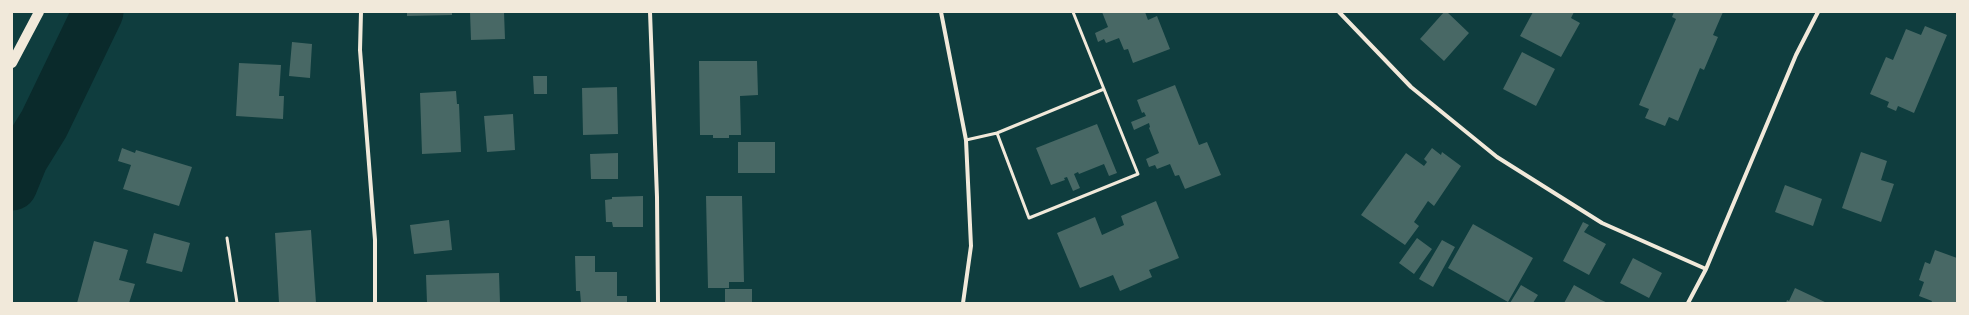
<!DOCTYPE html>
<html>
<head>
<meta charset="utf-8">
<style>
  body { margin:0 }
  #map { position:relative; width:1969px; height:315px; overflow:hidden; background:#0f3d3e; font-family:"Open Sans",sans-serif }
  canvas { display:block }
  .frame { position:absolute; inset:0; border:13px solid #f1e9da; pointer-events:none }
</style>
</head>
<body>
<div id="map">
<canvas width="1969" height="315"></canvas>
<div class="frame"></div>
</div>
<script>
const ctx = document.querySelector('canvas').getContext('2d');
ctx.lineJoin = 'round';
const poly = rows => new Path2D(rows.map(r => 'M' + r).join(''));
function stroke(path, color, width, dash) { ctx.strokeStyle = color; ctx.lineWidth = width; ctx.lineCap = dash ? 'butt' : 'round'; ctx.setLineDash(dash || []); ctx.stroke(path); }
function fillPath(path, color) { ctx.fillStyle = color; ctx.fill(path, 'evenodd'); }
const river = poly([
  [12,185,23,158,44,124,98,12]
]);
const building = poly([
  [407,12,452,12,452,15,407,16],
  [470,12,504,12,505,39,471,40],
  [1102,12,1145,12,1148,20,1157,16,1170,49,1133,63,1128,49,1124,50,1119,38,1106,43,1104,39,1098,42,1095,33,1108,27],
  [1444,12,1447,12,1469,33,1444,61,1420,39],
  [1533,12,1574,12,1571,18,1580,23,1561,57,1520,36],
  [1674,12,1723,12,1713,35,1718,37,1704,70,1700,68,1678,121,1669,117,1665,126,1645,118,1649,109,1639,105,1676,19,1672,17],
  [1925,26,1947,35,1914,113,1898,106,1896,111,1887,107,1889,102,1870,94,1886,57,1893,60,1906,29,1921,35],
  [292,42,312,44,310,78,289,76],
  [1522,52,1555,69,1536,106,1503,89],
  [699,61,757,61,758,95,740,96,741,135,729,135,729,138,713,138,713,135,700,135],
  [239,63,281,65,279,96,284,96,283,119,236,116],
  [533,76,547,76,547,94,534,94],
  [1175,85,1199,145,1207,142,1221,175,1185,189,1179,175,1175,176,1170,164,1157,169,1155,165,1149,167,1146,159,1159,153,1149,128,1150,127,1149,123,1134,130,1131,122,1146,116,1144,112,1142,113,1137,100],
  [617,87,618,134,583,135,582,88],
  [456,91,457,104,459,104,461,152,422,154,420,93],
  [513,114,515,150,487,152,484,116],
  [1097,124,1117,173,1109,176,1104,164,1079,174,1078,172,1074,174,1080,188,1073,191,1067,177,1064,178,1065,180,1051,185,1036,148],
  [738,142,775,142,775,173,738,173],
  [122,148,135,153,136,150,192,167,179,206,123,189,131,165,118,161],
  [1432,148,1441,155,1442,152,1461,166,1434,206,1428,201,1414,222,1419,226,1405,245,1361,215,1406,153,1424,166,1427,162,1424,159],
  [1861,152,1887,161,1881,180,1894,184,1881,222,1842,208],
  [618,153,618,179,591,179,590,154],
  [1785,185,1822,199,1813,226,1775,212],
  [643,196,643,227,613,227,612,222,606,222,605,200,612,199,612,197],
  [706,196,742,196,744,282,729,282,729,288,708,288],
  [1156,201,1179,258,1149,270,1152,277,1120,291,1113,275,1080,288,1057,233,1095,217,1102,235,1124,225,1121,216],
  [449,220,452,250,414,254,410,225],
  [1583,222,1589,225,1584,232,1606,244,1589,275,1563,261],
  [1473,224,1533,258,1508,302,1448,268],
  [311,230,316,303,279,303,275,233],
  [154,233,190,243,182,272,146,263],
  [1417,238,1432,249,1414,274,1399,263],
  [1442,240,1455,247,1433,287,1419,279],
  [94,241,128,250,119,280,135,284,129,303,77,303],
  [1935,250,1957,258,1957,303,1931,303,1932,301,1919,296,1924,282,1919,280,1925,262,1930,264],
  [575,256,595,256,595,272,617,272,617,296,627,296,627,303,581,303,580,291,576,291],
  [1633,258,1662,273,1649,298,1620,283],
  [499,273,500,303,427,303,426,275],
  [1521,285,1538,295,1533,303,1510,303],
  [1574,285,1601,300,1608,303,1564,303],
  [1795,288,1827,303,1786,303,1787,300,1789,301],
  [725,289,752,289,752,303,725,303]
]);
const service = poly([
  [997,133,1104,89],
  [966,140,997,133,1029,218,1138,174,1073,12],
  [227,238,237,303]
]);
const minor = poly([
  [361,12,360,50,375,240,375,303],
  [650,12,657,197,658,303],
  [941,12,966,140,971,246,963,303],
  [1339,12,1411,87,1497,157,1602,223,1706,269],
  [1688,303,1706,269,1796,55,1818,12]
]);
const primary = poly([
  [12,63,39,12]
]);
stroke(river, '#0a2a2b', 51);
fillPath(building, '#486865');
stroke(service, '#f1e9da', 3);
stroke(minor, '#f1e9da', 4);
stroke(primary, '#f1e9da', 10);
</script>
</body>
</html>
